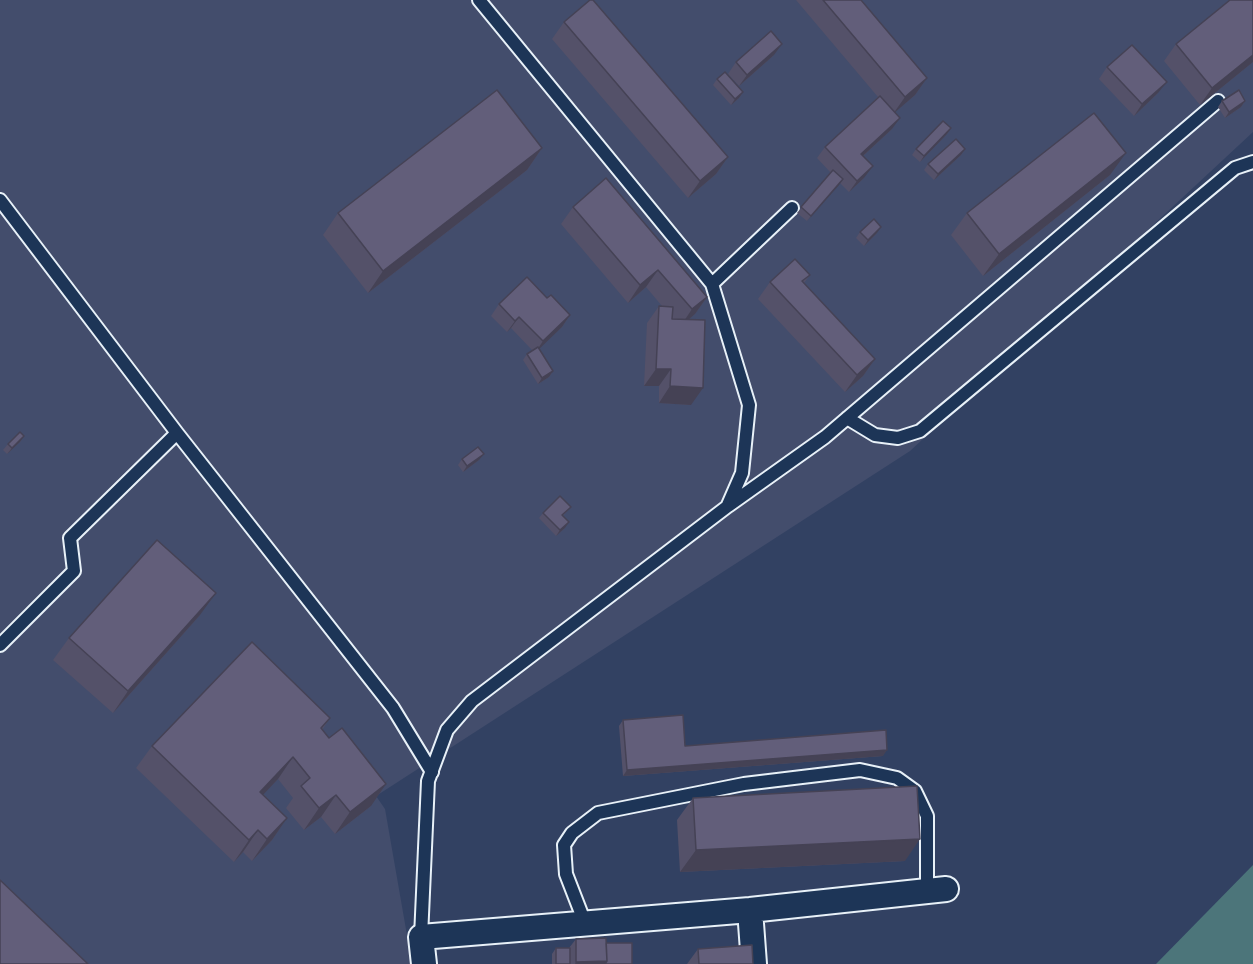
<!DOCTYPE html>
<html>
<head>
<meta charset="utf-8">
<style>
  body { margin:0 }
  canvas { display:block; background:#324162 }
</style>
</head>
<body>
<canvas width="1253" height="964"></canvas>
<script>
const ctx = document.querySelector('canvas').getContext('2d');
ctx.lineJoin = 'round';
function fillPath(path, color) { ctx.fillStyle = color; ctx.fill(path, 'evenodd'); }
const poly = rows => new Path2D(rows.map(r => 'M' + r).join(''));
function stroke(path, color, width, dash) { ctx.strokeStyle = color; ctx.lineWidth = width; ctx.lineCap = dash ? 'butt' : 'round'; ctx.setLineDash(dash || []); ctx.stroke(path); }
const built = poly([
  [0,0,1253,0,1253,132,910,451,376,796,385,809,412,964,0,964]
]);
const green = poly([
  [1253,865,1253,964,1156,964]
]);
const service = poly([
  [479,0,712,284],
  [0,200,177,433,393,708,432,772],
  [847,418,875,435,898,438,920,431,1235,168,1253,162],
  [728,505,742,473,749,405,712,284,792,208],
  [0,645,74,571,70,538,177,433],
  [585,923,566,874,564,845,572,833,598,813,744,784,860,770,897,778,915,791,927,816,927,891],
  [421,937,428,781,447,730,472,701,728,506,825,437,1218,101]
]);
const minor = poly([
  [750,910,754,964],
  [424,964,421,937,750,910,946,889]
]);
const wall = poly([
  [796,0,861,0,927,78,915,95,895,112,892,129,863,156,864,178,849,192,840,183,807,221,797,213,831,173,817,158,825,147,878,97],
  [564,22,728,157,716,174,688,198,552,39],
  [1176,44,1253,62,1200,105,1164,61],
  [774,55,739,86,728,74,736,62],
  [1107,67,1158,93,1134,116,1099,79],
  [717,79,743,92,739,98,731,105,713,85],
  [1222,101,1245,101,1241,107,1225,118,1218,107],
  [951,128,947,134,920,162,912,155,916,149],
  [542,148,527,170,368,293,323,235,338,213],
  [965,149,961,155,934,180,924,170,928,164],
  [1110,175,983,276,951,235,967,213],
  [573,207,707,297,695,314,688,320,691,405,659,403,659,386,644,386,647,323,659,306,662,306,646,287,628,303,561,224],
  [860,232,877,233,864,246,856,238],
  [810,275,804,283,875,359,863,376,845,392,758,299,770,282],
  [547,298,570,315,562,327,539,348,553,371,549,377,538,384,523,360,527,354,532,350,511,328,507,332,491,316,499,304],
  [24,436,20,442,7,454,3,450,8,444],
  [462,459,479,460,463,472,458,465],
  [571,507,563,516,565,528,556,536,539,518,543,513],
  [200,615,113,713,53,660,69,638],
  [330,718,322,730,371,806,335,834,321,817,304,830,286,808,293,798,278,779,263,794,287,818,272,840,252,861,243,852,234,862,136,768,152,746],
  [623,720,685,746,883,756,623,776,619,726],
  [693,798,905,861,680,872,677,820],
  [576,939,606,943,632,964,552,964,552,954,556,948,569,948],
  [698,949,753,964,687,964]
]);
const shadedWall = poly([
  [782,44,774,55,739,86,747,75],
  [1253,55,1253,62,1200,105,1212,88],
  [927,78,915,95,893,114,905,97],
  [1167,82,1158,93,1134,116,1142,104],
  [743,92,739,98,731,105,735,99],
  [1245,101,1241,107,1225,118,1229,112],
  [900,118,892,129,853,165,861,154],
  [951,128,947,134,920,162,924,156],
  [542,148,527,170,368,293,383,271],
  [965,149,961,155,934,180,938,174],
  [1126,153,1110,175,983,276,999,254],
  [728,157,716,174,688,198,700,181],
  [873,166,864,178,849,192,857,181],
  [843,179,839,185,807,221,811,216],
  [881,227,877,233,864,246,868,240],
  [658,270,646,287,628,303,640,285],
  [707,297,695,314,680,327,692,309],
  [570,315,562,327,535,353,543,341],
  [519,317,511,328,507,332,515,321],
  [875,359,863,376,845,392,857,375],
  [656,369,671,369,659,386,644,386],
  [553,371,549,377,538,384,542,378],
  [670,386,703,388,691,405,659,403],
  [24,436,20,442,7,454,12,448],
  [484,454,479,460,463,472,467,466],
  [569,522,565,528,556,536,560,530],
  [216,593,200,615,113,713,128,691],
  [887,750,883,756,623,776,627,770],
  [293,757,278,779,245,814,260,792],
  [386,784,371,806,335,834,350,812],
  [336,795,321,817,304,830,319,808],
  [287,818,272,840,252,861,267,839],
  [258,830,243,852,234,862,249,840],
  [920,839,905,861,680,872,696,850],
  [607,961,605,964,575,964,576,962]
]);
const building = poly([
  [590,0,593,0,728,157,700,181,564,22,590,0],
  [823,0,861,0,927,78,905,97,823,0],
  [1230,0,1253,0,1253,55,1212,88,1176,44,1230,0],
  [771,31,782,44,747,75,736,62,771,31],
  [1132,45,1167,82,1142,104,1107,67,1132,45],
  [725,72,743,92,735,99,717,79,725,72],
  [497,90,542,148,383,271,338,213,497,90],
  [1239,90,1245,101,1229,112,1222,101,1239,90],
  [880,96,900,118,861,154,873,166,857,181,825,147,880,96],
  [1094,113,1126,153,999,254,967,213,1094,113],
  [943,121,951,128,924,156,916,149,943,121],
  [956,139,965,149,938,174,928,164,956,139],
  [833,170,843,179,811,216,801,207,833,170],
  [606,178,707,297,692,309,658,270,640,285,573,207,606,178],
  [874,219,881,227,868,240,860,232,874,219],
  [795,259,810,275,802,281,875,359,857,375,770,282,795,259],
  [527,277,547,298,551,295,570,315,543,341,519,317,515,321,499,304,527,277],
  [659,306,673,307,672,319,705,320,703,388,670,386,671,369,656,369,659,306],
  [538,347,553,371,542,378,527,354,538,347],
  [20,432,24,436,12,448,8,444,20,432],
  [478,447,484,454,467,466,462,459,478,447],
  [560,496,571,507,562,515,569,522,560,530,543,513,560,496],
  [157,540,216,593,128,691,69,638,157,540],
  [252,642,330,718,321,728,329,738,342,728,386,784,350,812,336,795,319,808,301,786,310,778,293,757,260,792,287,818,267,839,258,830,249,840,152,746,252,642],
  [683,715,685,746,886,730,887,750,627,770,623,720,683,715],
  [917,786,920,839,696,850,693,798,917,786],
  [0,880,88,964,0,964,0,880],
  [606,938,607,961,576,962,576,939,606,938],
  [606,943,632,943,632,964,605,964,607,961,606,943],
  [752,945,753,964,699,964,698,949,752,945],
  [556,948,570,948,570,964,556,964,556,948]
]);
fillPath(built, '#434d6c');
fillPath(green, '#4c757a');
stroke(service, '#e8f1f8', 16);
stroke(minor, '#e8f1f8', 28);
stroke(service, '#1d3557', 12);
stroke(minor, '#1d3557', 24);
fillPath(wall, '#545169');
fillPath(shadedWall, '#454255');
fillPath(building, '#625e7a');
stroke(building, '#454255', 1.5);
</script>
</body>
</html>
